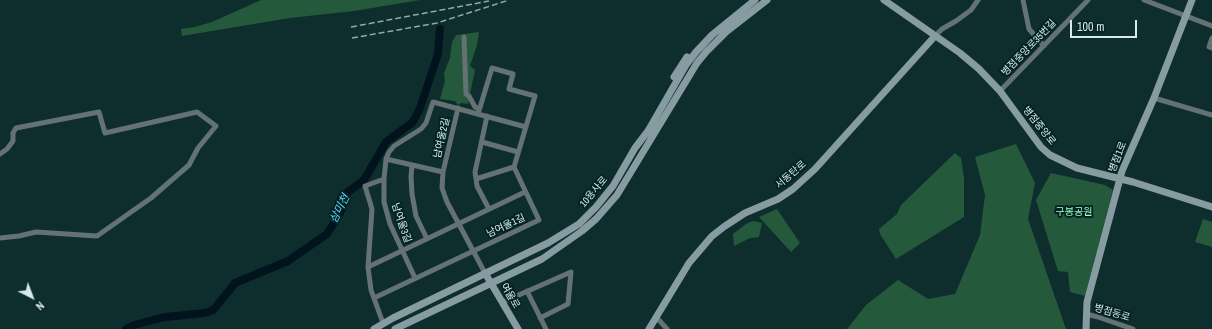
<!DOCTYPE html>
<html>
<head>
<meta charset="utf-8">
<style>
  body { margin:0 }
  #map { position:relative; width:1212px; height:329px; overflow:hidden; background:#0e2e2d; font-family:"Archivo Narrow",sans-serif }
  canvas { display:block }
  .north { position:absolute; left:12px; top:277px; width:40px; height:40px; -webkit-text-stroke:3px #042423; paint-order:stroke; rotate:138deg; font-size:11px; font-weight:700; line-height:16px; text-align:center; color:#d8e9e8 }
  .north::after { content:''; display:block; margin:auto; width:14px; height:18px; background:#d8e9e8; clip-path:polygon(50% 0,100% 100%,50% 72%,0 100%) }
  .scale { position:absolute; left:1070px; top:20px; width:67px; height:18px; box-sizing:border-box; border:2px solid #d8e9e8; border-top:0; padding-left:5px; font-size:12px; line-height:14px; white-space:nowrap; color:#d8e9e8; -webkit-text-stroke:3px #042423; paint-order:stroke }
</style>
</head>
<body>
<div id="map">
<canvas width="1212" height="329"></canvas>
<div class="north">N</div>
<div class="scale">100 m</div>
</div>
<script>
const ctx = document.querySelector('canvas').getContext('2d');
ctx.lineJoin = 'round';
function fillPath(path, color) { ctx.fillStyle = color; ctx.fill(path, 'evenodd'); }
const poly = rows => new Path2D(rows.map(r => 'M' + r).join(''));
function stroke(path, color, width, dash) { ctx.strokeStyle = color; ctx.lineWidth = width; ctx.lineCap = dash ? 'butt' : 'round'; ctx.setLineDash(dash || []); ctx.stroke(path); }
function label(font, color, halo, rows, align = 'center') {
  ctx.font = font + ' "Archivo Narrow","Noto Sans KR",sans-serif'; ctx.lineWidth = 4; ctx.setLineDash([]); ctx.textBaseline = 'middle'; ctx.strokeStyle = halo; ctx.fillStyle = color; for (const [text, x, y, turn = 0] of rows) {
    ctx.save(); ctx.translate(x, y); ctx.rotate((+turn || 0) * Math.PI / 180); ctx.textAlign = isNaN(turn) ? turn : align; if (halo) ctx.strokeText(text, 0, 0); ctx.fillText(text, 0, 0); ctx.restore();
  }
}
const green = poly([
  [261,0,420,0,354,11,290,18,182,36,181,29,195,27,212,22],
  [479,32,477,45,470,66,475,70,468,104,461,103,458,105,455,101,440,99,445,81,444,73,450,58,452,42,456,35],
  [1016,144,1035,183,1028,219,1066,329,847,329,866,305,898,280,928,299,955,294,980,235,985,195,975,157],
  [955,153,961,158,964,178,964,217,896,259,880,234,879,229,897,214,901,205],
  [1051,173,1105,185,1113,190,1085,296,1070,292,1068,272,1058,271,1036,200],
  [777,209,800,243,791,252,759,217],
  [1203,219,1212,222,1212,247,1195,242],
  [753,221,762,223,759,237,750,238,734,246,733,234,746,224]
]);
const river = poly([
  [215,308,235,283,288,261,327,234,340,213,348,192,364,180,386,142,413,122,420,108,438,54,440,29],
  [126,329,134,325,165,317,205,313,213,310]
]);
const street = poly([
  [1023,0,1029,29,1044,46],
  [1144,0,1212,26],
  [935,36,942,29,956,21,971,10,978,0],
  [464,37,466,94,469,96,475,107,479,109],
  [1212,38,1209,47,1212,48],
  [1000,91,1088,0],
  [1154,98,1212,115],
  [458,108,443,172,442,188,447,202,485,273],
  [487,116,475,172,477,186,489,209],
  [482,142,518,152],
  [0,154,7,149,13,141,13,133,16,128,99,112,105,133,197,112,216,126,198,148,189,165,151,198,97,236,36,232,19,236,0,238],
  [386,159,443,172],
  [412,165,411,176,412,194,416,216,427,239],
  [476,179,514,167],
  [368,267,525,192],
  [415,278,390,224,384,202,384,179,386,159,389,152,394,146,421,129,426,123,433,102,526,127],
  [527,291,546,329],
  [374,298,539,220,514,167,535,96,509,89,513,74,492,68,478,114],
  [503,302,571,272,568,304,540,318],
  [1086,314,1098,317,1133,329],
  [657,318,667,329],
  [383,323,371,290,368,267,372,209,365,186,384,179]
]);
const secondary = poly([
  [884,0,960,53,979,69,1000,91,1041,147,1050,155,1077,168,1133,182,1212,207],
  [674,77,687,57],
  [485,273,518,329],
  [374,329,393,318,548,243,579,224,596,207,613,186,635,148,648,131,686,65,696,52,712,35,755,0],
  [395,329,542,259,582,231,596,219,617,195,697,63,706,52,726,32,767,0],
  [649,329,689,263,712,236,725,226,745,213,778,199,793,189,815,169,935,36],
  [1086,329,1087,302,1122,171,1154,98,1192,0]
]);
const rail = poly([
  [351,27,489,1],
  [352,38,437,23,509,0]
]);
const streetNames = [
  ["병점중앙로35번길",1029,48,-46],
  ["병점중앙로",1039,126,51],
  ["남여울2길",442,138,-77],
  ["병점1로",1118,157,-68],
  ["서동탄로",791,175,-41],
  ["10용사로",594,192,-50],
  ["남여울3길",401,223,71],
  ["남여울1길",506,226,-25],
  ["여울로",510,296,60],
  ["병점동로",1112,313,17]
];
const parkNames = [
  ["구봉공원",1074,212]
];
const waterNames = [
  ["삼미천",340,209,-63]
];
fillPath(green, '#24593c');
stroke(river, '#01141e', 8);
stroke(street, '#657275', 5);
stroke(secondary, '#879ca1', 7);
stroke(rail, '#92a9a8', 1.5, [6, 3]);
label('10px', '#d8e9e8', '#042423', streetNames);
label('10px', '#9ffcc6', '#042423', parkNames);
label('italic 11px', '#64ccfa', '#042423', waterNames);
</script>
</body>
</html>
